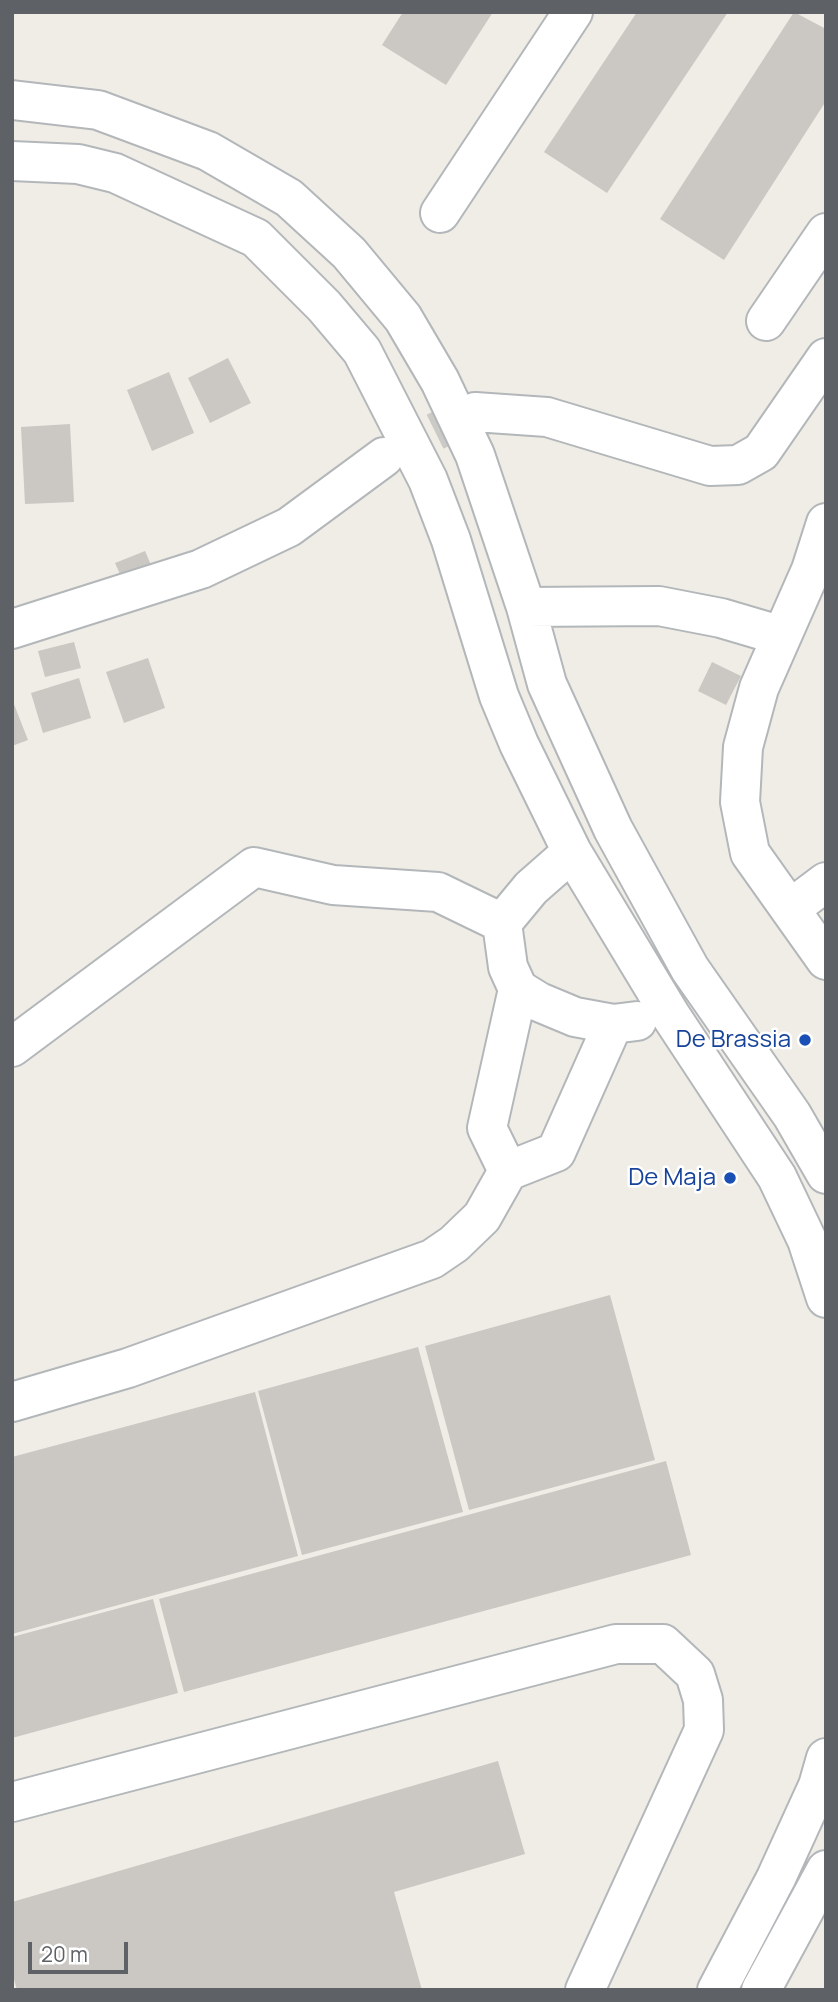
<!DOCTYPE html>
<html>
<head>
<meta charset="utf-8">
<style>
  body { margin:0 }
  #map { position:relative; width:838px; height:2002px; overflow:hidden; background:#efede6; font-family:Manrope,sans-serif }
  canvas { display:block }
  .frame { position:absolute; inset:0; border:14px solid #5e6266; pointer-events:none }
  .scale { position:absolute; left:28px; top:1942px; width:100px; height:32px; box-sizing:border-box; border:4px solid #5e6266; border-top:0; padding-left:9px; font-size:21px; line-height:24px; white-space:nowrap; color:#5e6266; -webkit-text-stroke:5px #fff; paint-order:stroke }
</style>
</head>
<body>
<div id="map">
<canvas width="838" height="2002"></canvas>
<div class="frame"></div>
<div class="scale">20 m</div>
</div>
<script>
const ctx = document.querySelector('canvas').getContext('2d');
ctx.lineJoin = 'round';
function fillPath(path, color) { ctx.fillStyle = color; ctx.fill(path, 'evenodd'); }
const poly = rows => new Path2D(rows.map(r => 'M' + r).join(''));
function stroke(path, color, width, dash) { ctx.strokeStyle = color; ctx.lineWidth = width; ctx.lineCap = dash ? 'butt' : 'round'; ctx.setLineDash(dash || []); ctx.stroke(path); }
function label(font, color, halo, rows, align = 'center') {
  ctx.font = font + ' Manrope,sans-serif'; ctx.lineWidth = 5; ctx.setLineDash([]); ctx.textBaseline = 'middle'; ctx.strokeStyle = halo; ctx.fillStyle = color; for (const [text, x, y, turn = 0] of rows) {
    ctx.save(); ctx.translate(x, y); ctx.rotate((+turn || 0) * Math.PI / 180); ctx.textAlign = isNaN(turn) ? turn : align; if (halo) ctx.strokeText(text, 0, 0); ctx.fillText(text, 0, 0); ctx.restore();
  }
}
const building = poly([
  [403,12,493,12,446,85,382,45],
  [637,12,728,12,607,193,544,152],
  [794,12,826,29,826,101,724,260,660,219],
  [228,358,251,403,210,423,188,378],
  [169,372,194,433,152,451,127,390],
  [70,424,74,502,25,504,21,427],
  [145,551,154,572,125,585,115,563],
  [74,642,81,668,45,677,38,651],
  [148,658,165,708,124,723,106,672],
  [712,662,741,676,726,705,698,691],
  [79,678,91,718,43,733,31,693],
  [12,699,28,740,12,746],
  [610,1295,655,1460,469,1510,425,1346],
  [418,1347,463,1512,302,1555,258,1391],
  [255,1392,298,1556,12,1634,12,1457],
  [666,1461,691,1555,184,1692,159,1599],
  [153,1599,178,1693,12,1738,12,1637],
  [498,1761,525,1854,394,1892,422,1990,17,1990,12,1972,12,1902]
]);
const minorTunnel = poly([
  [384,457,475,412]
]);
const minor = poly([
  [12,100,98,110,208,151,289,198,349,253,403,318,440,381,475,455,526,607,547,684,613,829,690,969,792,1115,826,1174],
  [12,161,78,164,115,173,256,238,324,306,362,351,428,480,451,540,499,696,519,744,572,852,671,1016,777,1177,807,1240,826,1298],
  [440,213,573,12],
  [766,321,826,233],
  [475,412,547,417,710,466,738,465,761,452,826,358],
  [826,523,811,570,759,688,743,747,740,802,750,853,826,960],
  [526,607,659,606,721,618,782,636],
  [12,629,201,569,289,527,384,457],
  [572,852,531,888,502,923,508,967,518,989,539,1002,575,1017,613,1024,637,1021],
  [790,909,826,882],
  [12,1047,254,867,333,885,438,892,502,923],
  [508,1171,487,1128,518,989],
  [12,1402,128,1368,432,1259,454,1244,482,1217,508,1171,556,1152,613,1024],
  [12,1802,616,1644,663,1644,695,1674,703,1700,704,1730,585,1990],
  [717,1990,776,1878,818,1786,826,1758],
  [761,1990,826,1870]
]);
const markers = [
  [805,1040,7,"#1a4fb4"],
  [730,1178,7,"#1a4fb4"]
];
const transitNames = [
  ["De Brassia",791,1040],
  ["De Maja",716,1178]
];
fillPath(building, '#cbc7c3');
stroke(minorTunnel, '#cbcac6', 38, [38, 19]);
stroke(minor, '#b3b7ba', 42);
stroke(minor, '#fff', 38);
for (const [x, y, r, color] of markers) { const dot = new Path2D(); dot.arc(x, y, r, 0, 2 * Math.PI); ctx.fillStyle = color; ctx.fill(dot); stroke(dot, '#fff', 2.5); }
label('24px', '#164399', '#fff', transitNames, 'right');
</script>
</body>
</html>
